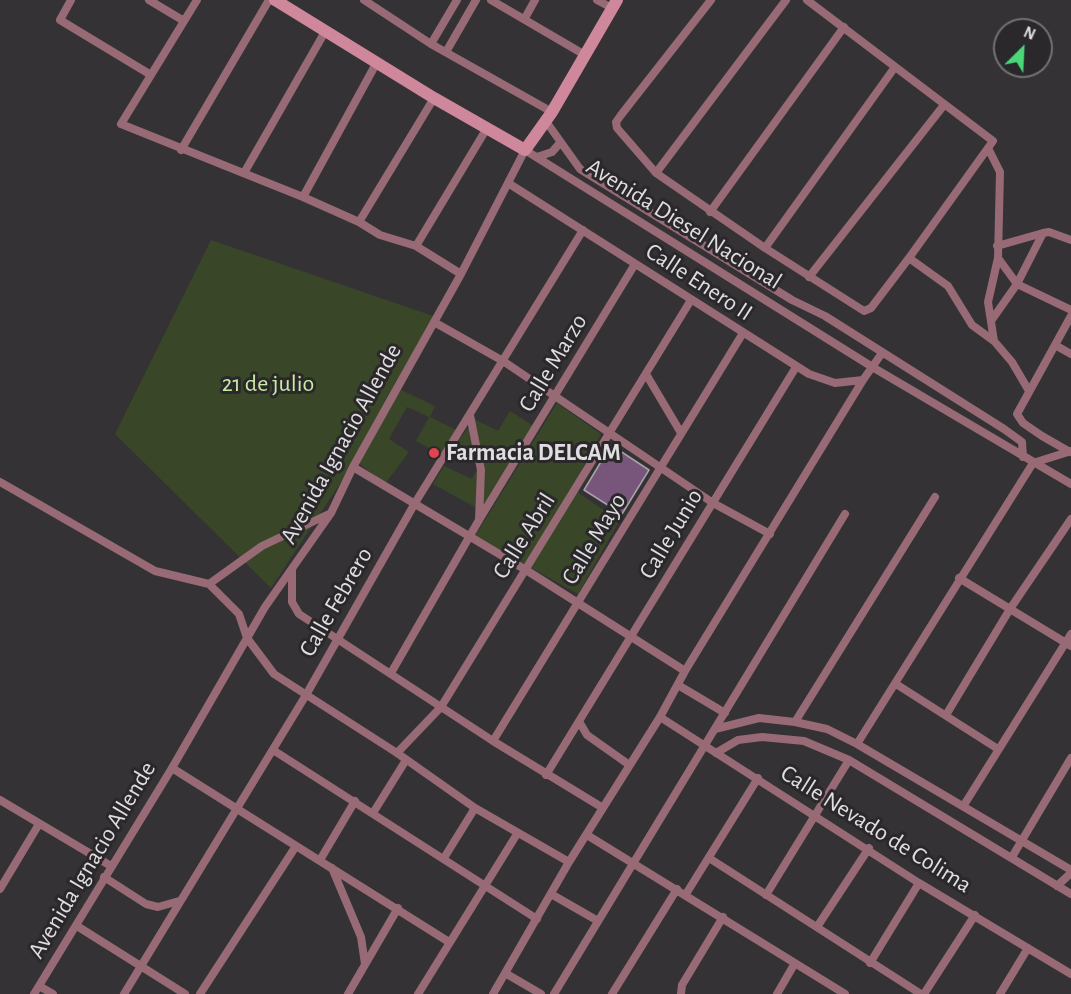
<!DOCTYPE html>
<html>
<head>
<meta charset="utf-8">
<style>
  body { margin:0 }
  #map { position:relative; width:1071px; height:994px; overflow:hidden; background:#343235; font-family:"Alegreya Sans",sans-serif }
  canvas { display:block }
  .north { position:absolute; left:993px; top:18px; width:60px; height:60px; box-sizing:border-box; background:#2a282b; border:2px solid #737173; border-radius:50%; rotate:24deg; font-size:16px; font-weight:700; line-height:24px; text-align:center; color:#e0dee0 }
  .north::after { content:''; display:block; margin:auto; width:21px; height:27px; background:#4ad778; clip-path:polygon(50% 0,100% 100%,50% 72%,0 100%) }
</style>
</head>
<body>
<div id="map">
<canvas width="1071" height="994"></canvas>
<div class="north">N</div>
</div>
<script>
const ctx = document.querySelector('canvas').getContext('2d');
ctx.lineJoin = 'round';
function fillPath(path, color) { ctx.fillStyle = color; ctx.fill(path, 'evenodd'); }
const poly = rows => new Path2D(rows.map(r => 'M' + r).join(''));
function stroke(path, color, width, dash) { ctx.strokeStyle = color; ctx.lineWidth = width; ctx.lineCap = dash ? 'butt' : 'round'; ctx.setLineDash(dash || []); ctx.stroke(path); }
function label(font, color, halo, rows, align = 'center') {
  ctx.font = font + ' "Alegreya Sans",sans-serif'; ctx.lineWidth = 6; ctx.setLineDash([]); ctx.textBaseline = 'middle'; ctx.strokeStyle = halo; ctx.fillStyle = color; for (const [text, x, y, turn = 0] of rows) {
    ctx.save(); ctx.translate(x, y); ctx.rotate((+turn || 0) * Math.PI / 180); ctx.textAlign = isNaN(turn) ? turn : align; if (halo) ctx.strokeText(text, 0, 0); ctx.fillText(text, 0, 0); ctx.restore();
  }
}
const green = poly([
  [211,240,436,317,355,461,271,588,115,434],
  [399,389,435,406,430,417,458,431,443,455,416,441,429,417,407,407,389,439,409,452,385,484,359,463],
  [557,403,601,434,572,488,619,521,578,594,475,536],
  [510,411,535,427,482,511,433,484,444,466,472,479,480,463,453,449,474,419,498,431]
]);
const building = poly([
  [611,445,649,470,622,514,584,490,611,445]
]);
const street = poly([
  [71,0,60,20,151,75],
  [149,0,184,21],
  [197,0,121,124,303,197,359,222,380,235,416,246,461,274],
  [364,0,431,44,552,112],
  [491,0,585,55],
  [597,0,612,8],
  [711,0,621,115,616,122,617,128,656,173,765,248,864,311,871,308,909,258,993,141,807,0],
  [525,18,535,0],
  [431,44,457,0],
  [446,52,476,0],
  [545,120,580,169,792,300,825,316,1004,429,1022,442,1023,457],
  [988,148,1000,172,998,258,988,302,994,341],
  [181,150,269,0],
  [537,157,552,152,560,143],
  [244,173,326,30],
  [656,173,786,0],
  [508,183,809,374,835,383,863,380,882,353],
  [303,197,377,62],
  [710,212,844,27],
  [359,222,434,98],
  [416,246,487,128],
  [997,246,1043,233],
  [765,248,895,67],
  [909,258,948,286,972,325,994,341,1012,362,1029,391],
  [998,258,1017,284,1071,310],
  [809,277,944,105],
  [991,321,1017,284,1043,233,1049,232,1071,240],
  [434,322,503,361,713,503,770,534],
  [1055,345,1071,354],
  [646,374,681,433],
  [470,415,481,470,479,520],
  [1070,452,1042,436,1023,423,1017,414,1071,316],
  [353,467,526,570,685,671],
  [0,482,155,571,209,584,239,614,247,638,274,674,397,753,475,808,569,862],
  [292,571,292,602,299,614,493,741,603,808],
  [959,578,1071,646],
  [209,584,262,546,331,513],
  [391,673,479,520,635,264],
  [896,684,998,749],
  [678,685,725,713],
  [946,715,1010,609,1071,519],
  [660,717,919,883,1071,974],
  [795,722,935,497],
  [580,723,587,735,628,764],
  [715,729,759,718,795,722,827,729,857,744,1071,870],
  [493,741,743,333],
  [857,744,1033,463,1071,451],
  [273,750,537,919],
  [397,753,441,707,691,300],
  [716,753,738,740,762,737,804,741,849,760,1071,894],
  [172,768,449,942],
  [546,775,796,367],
  [0,800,111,866],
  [964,805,1071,634],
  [373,813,406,760],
  [587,835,845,994],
  [1012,857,1071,758],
  [444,858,475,808],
  [709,858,921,994],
  [320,860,355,801],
  [332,868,361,937,365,964],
  [104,877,146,904,158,907,179,901],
  [1057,886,1071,873],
  [0,889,39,824],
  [551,894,598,921],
  [686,894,758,778],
  [766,895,849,760],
  [77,926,185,994],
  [817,927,869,848],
  [870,963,919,883],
  [505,973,541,994],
  [39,986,53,994],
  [34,994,172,768,265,607,331,513,353,467,461,274,525,150,874,368,1071,484],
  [124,994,306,695,415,503,583,230],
  [200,994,296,846],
  [348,994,398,908],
  [418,994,517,834],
  [493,994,569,862,660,717,685,671,863,380],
  [554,994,845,514],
  [612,994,677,889],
  [681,994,682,985,723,917],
  [777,994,795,963],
  [924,994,975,915],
  [1000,994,1028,948]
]);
const secondary = poly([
  [275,0,434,98,525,150,552,112,617,0]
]);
const markers = [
  [434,453,6,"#e0444e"]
];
const streetNames = [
  ["Avenida Diesel Nacional",684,224,32],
  ["Calle Enero II",699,282,33],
  ["Calle Marzo",553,363,-59],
  ["Avenida Ignacio Allende",341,444,-61],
  ["Calle Junio",671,534,-59],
  ["Calle Abril",524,536,-58],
  ["Calle Mayo",594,539,-59],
  ["Calle Febrero",336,602,-60],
  ["Calle Nevado de Colima",876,829,32],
  ["Avenida Ignacio Allende",92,860,-59]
];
const parkNames = [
  ["21 de julio",268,384]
];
const poiNames = [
  ["Farmacia DELCAM",446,453]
];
fillPath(green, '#394728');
fillPath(building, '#78557a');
stroke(building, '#a6a4a6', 1.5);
stroke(street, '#976a76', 8);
stroke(secondary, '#cf889b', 12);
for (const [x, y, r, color] of markers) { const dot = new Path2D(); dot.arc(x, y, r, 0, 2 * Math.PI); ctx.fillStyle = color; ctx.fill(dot); stroke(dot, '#2a282b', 2); }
label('24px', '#e0dee0', '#2a282b', streetNames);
label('24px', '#c8eba3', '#2a282b', parkNames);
label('bold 24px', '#e0dee0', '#2a282b', poiNames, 'left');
</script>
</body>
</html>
